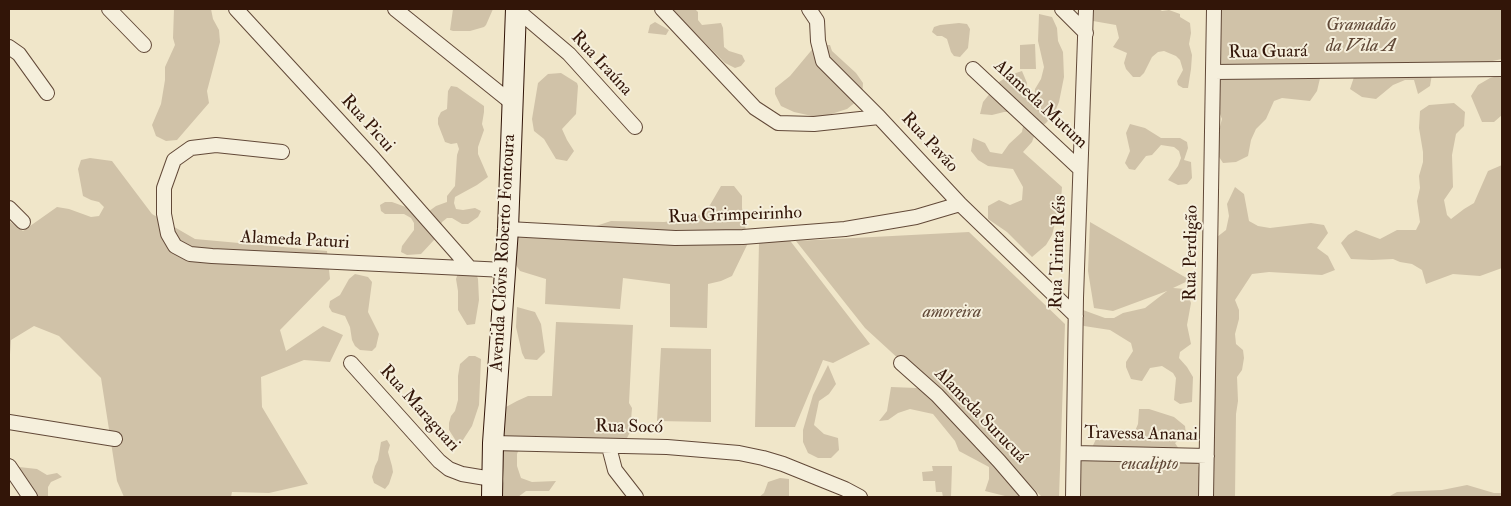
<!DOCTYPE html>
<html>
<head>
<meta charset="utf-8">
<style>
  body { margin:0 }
  #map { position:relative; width:1511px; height:506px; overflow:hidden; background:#f0e6c9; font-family:"IM FELL Double Pica",serif }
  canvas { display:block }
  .frame { position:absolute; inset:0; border:10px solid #321508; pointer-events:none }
</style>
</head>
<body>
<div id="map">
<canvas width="1511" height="506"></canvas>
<div class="frame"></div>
</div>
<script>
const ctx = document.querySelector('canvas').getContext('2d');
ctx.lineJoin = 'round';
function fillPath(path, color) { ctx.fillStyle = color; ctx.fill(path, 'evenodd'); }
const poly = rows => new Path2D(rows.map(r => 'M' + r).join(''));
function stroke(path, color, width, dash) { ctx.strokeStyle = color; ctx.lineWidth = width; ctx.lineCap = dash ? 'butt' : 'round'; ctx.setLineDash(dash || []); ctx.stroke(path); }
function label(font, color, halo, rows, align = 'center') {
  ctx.font = font + ' "IM FELL Double Pica",serif'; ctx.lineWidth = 4; ctx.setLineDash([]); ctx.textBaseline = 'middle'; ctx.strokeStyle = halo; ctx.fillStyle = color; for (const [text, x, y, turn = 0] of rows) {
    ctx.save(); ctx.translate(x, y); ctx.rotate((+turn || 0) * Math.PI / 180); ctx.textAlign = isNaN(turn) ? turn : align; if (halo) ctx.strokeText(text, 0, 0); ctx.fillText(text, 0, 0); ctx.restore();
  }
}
const green = poly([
  [174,9,211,9,213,19,219,30,220,42,207,91,209,103,177,140,166,141,156,136,152,125,161,104,165,80,165,67,175,45,173,38],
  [453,9,493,9,486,25,484,27,470,31,453,31,450,30],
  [665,9,695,9,698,12,698,20,702,25,721,23,723,28,724,47,729,51,742,55,745,61,741,66,735,68,725,63,693,31],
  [1091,9,1159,9,1162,11,1169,10,1180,14,1180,17,1190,23,1191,33,1189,44,1192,55,1191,69,1188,88,1183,88,1178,85,1177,81,1183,70,1180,60,1176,56,1164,51,1158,52,1152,57,1144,73,1140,77,1133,77,1126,69,1124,63,1127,53,1113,47,1119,38,1116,25,1093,21],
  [1221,9,1502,9,1502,59,1432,74,1430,86,1418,94,1414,80,1405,80,1393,85,1376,99,1362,97,1350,89,1354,77,1363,63,1344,63,1342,65,1322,70,1317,91,1310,101,1282,98,1274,101,1266,119,1256,129,1251,140,1248,156,1236,162,1223,163,1214,149,1222,119,1216,104,1217,31,1221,29],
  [1039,14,1052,17,1057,28,1058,41,1063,52,1064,77,1059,102,1054,114,1046,123,1036,131,1032,142,1023,152,1062,187,1061,200,1052,235,1046,245,1032,257,1007,232,988,219,988,206,999,200,1010,205,1022,200,1023,187,1013,169,988,166,978,160,971,151,973,138,985,143,990,152,1002,154,1009,144,1022,132,1024,121,1016,112,1004,112,992,115,980,114,983,102,999,82,1010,75,1022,71,1027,83,1024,95,1034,101,1035,89,1041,79,1044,67,1038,41],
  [655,22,669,30,666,35,648,33,650,25],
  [959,23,967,24,970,29,968,48,960,57,954,56,951,52,947,39,942,36,937,36,932,32,934,27,940,25],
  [1035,44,1036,69,1020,69,1020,45],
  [822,45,830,45,832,51,856,73,863,83,862,97,847,109,825,116,812,116,794,112,781,106,775,94,775,88,790,76,815,46],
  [561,73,577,83,578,86,576,114,562,129,567,140,574,151,567,161,556,159,544,139,534,131,532,119,538,83,548,74],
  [1502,75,1502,115,1494,122,1482,122,1471,96,1478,85,1490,78],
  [451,86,457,87,484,106,484,112,482,124,484,130,478,147,478,154,488,177,477,185,455,197,454,203,456,209,463,210,475,208,481,211,478,217,468,224,462,224,452,218,447,218,442,222,434,240,421,254,407,255,401,252,402,246,414,230,414,223,411,218,404,214,385,214,381,211,380,205,385,202,392,202,425,214,436,206,447,202,447,196,455,186,457,155,459,149,457,143,451,144,445,142,438,124,438,118,441,112,447,109,448,91],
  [1454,103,1465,112,1464,126,1456,134,1452,155,1453,187,1444,200,1447,215,1451,219,1464,209,1474,203,1488,171,1502,165,1502,268,1480,276,1453,274,1426,284,1422,270,1412,264,1400,262,1393,259,1372,260,1351,259,1341,243,1348,235,1356,230,1380,239,1397,230,1416,230,1420,222,1417,201,1420,188,1419,176,1423,162,1423,152,1419,128,1420,111,1429,105],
  [1130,124,1145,128,1161,138,1180,138,1187,142,1188,148,1184,160,1191,162,1192,178,1187,184,1178,185,1168,180,1178,166,1181,158,1179,151,1174,147,1161,145,1152,155,1146,156,1135,170,1129,169,1125,163,1130,151,1126,133],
  [90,158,112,161,152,214,195,239,327,251,330,279,280,330,286,351,323,326,343,335,330,362,304,360,261,377,262,407,308,484,269,493,232,492,231,497,124,497,117,481,101,378,59,336,34,326,11,340,9,369,9,221,23,231,57,207,69,209,91,217,99,216,104,207,99,202,91,200,83,196,78,169,81,160],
  [721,186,734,186,742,196,742,208,748,243,732,276,721,281,708,284,707,328,670,327,670,284,623,278,620,309,545,304,546,279,520,271,514,262,515,239,523,228,587,229,611,221,664,222,689,219,702,214,710,205],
  [1235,187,1244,194,1249,221,1258,226,1270,228,1311,223,1324,225,1328,233,1317,248,1328,256,1335,270,1322,275,1269,272,1252,274,1235,300,1239,310,1239,319,1235,334,1236,344,1243,350,1244,358,1242,370,1237,377,1238,401,1236,414,1235,497,1209,497,1214,248,1217,237,1226,230,1229,216,1227,204],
  [1090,222,1190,280,1173,288,1186,289,1191,303,1187,325,1191,344,1180,352,1179,358,1187,367,1193,377,1192,402,1180,404,1174,400,1176,378,1173,373,1162,366,1150,368,1142,381,1131,379,1126,367,1126,362,1133,351,1131,343,1110,330,1084,326,1080,324,1083,310,1105,318,1114,318,1123,313,1145,308,1167,291,1113,311,1094,308,1088,271],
  [969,232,1065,324,1059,497,1042,497,937,394,865,328,796,241],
  [788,238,870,344,833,363,823,360,795,427,755,427,759,242],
  [458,273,476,273,478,279,479,300,475,324,467,325,458,310,458,291,456,279],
  [355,274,368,277,372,282,368,312,379,334,376,347,372,351,360,350,355,346,352,340,350,327,345,316,332,312,329,307,330,301,340,295,349,279],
  [517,307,535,312,541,324,545,352,537,360,525,359,522,353,516,327],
  [556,322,633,325,629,403,632,408,630,432,624,444,557,441,545,437,533,436,522,442,517,454,517,466,521,478,532,482,556,481,549,491,526,491,518,497,500,497,504,479,502,454,501,420,506,407,517,401,528,396,552,396],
  [661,348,711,349,711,422,657,421],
  [469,356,475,356,481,359,479,405,472,426,461,443,456,441,449,430,449,423,451,416,455,411,458,400,458,376,460,364],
  [828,365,836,384,829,394,819,401,814,425,824,434,838,438,839,450,831,458,818,458,808,453,803,442,803,430,813,395],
  [891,387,917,388,930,393,1029,497,1009,497,985,491,989,479,989,467,959,451,955,441,933,414,910,409,898,413,888,420,879,421,887,411],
  [1139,409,1149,409,1174,417,1185,426,1186,435,1175,443,1181,452,1196,459,1201,474,1200,497,1076,497,1078,458,1088,456,1097,437,1132,438,1138,424],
  [387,440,390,445,388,452,392,466,393,472,389,484,385,489,374,483,372,477,375,466,378,460,381,442],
  [932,466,952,466,951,497,943,497,942,492,936,492,935,481,923,481,922,472,933,471],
  [19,467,37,469,47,475,57,473,62,477,51,482,48,487,48,497,33,497,12,469],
  [780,478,789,479,789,497,759,497,764,493,768,482],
  [1467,485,1494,493,1502,493,1502,497,1388,497,1397,492,1442,490]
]);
const street = poly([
  [109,9,144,45],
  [236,9,374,159,469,267],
  [395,9,512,103],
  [516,9,569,54,635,127],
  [662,9,755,108,778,123,814,124,879,117,960,204,1076,316],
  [809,9,817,21,818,41,823,61,879,117],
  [1062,9,1086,33],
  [9,47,19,54,47,93],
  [973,69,1080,169],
  [1214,72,1502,69],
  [282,152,216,145,191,148,174,160,164,188,164,214,168,234,175,246,190,254,212,256,505,270],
  [9,208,23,222],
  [508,229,675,238,743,237,845,229,916,217,960,204],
  [351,363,439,461,449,469,462,474,492,479],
  [901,363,937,395,999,461,1030,497],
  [9,422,115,439],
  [493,443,667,447,739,453,763,458,783,464,845,489,860,497],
  [609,447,615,470,636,497],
  [1074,453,1207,456],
  [9,466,30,497],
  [1073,497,1076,298,1086,9],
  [1206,497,1214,9]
]);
const secondary = poly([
  [492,497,493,443,508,229,516,9]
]);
const parkNames = [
  ["Gramadão",1361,26],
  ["da Vila A",1361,47],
  ["amoreira",952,313],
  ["eucalipto",1150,465]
];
const streetNames = [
  ["Rua Guará",1268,53,-1],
  ["Rua Iraúna",601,64,47],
  ["Alameda Mutum",1040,105,43],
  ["Rua Picui",367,124,48],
  ["Rua Pavão",929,143,47],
  ["Rua Grimpeirinho",735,216,-2],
  ["Alameda Paturi",295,241,3],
  ["Rua Trinta Réis",1059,252,-88],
  ["Avenida Clóvis Roberto Fontoura",504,253,-87],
  ["Rua Perdigão",1192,253,-89],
  ["Rua Maraguari",419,409,48],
  ["Alameda Surucuá",980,416,46],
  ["Rua Socó",629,428,1],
  ["Travessa Ananai",1141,435,1]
];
fillPath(green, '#d0c2a8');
stroke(street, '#624938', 16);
stroke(secondary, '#321508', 22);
stroke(street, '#f5efdc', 14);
stroke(secondary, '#f5efdc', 20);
label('italic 18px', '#614938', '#f5efdc', parkNames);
label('18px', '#321508', '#f5efdc', streetNames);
</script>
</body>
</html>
